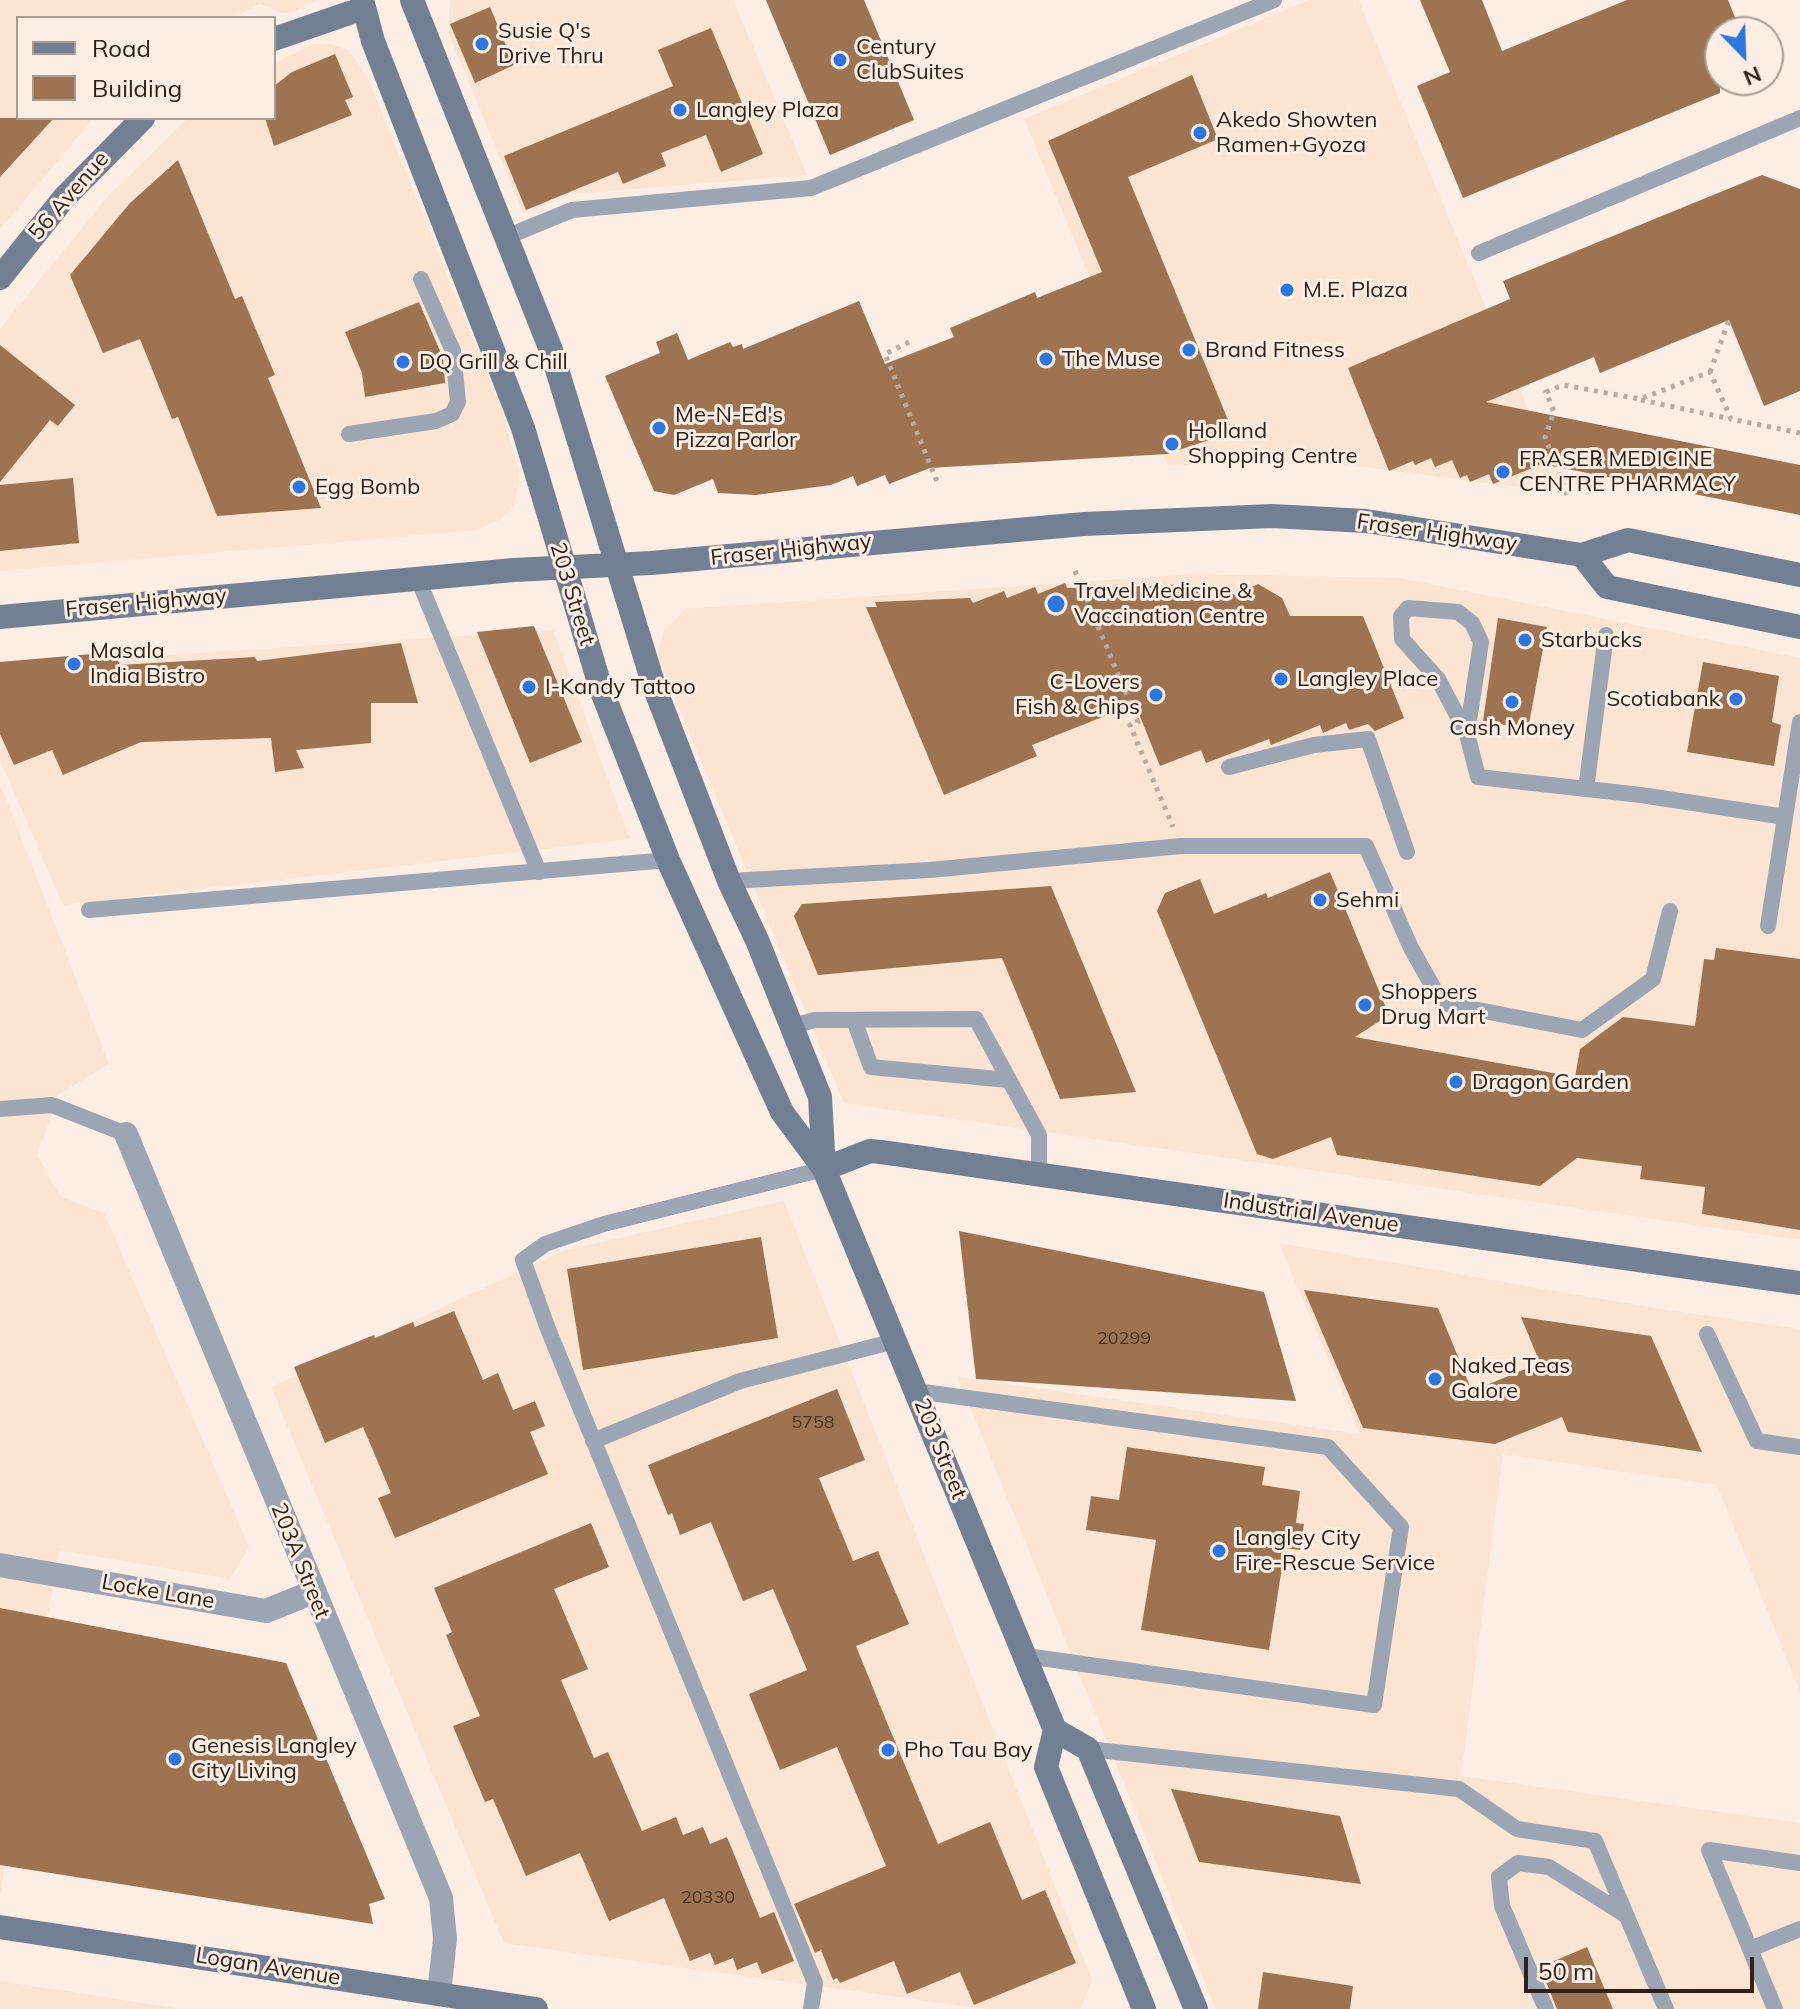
<!DOCTYPE html>
<html>
<head>
<meta charset="utf-8">
<style>
  body { margin:0 }
  #map { position:relative; width:1800px; height:2009px; overflow:hidden; background:#fceee4; font-family:Mulish,sans-serif }
  canvas { display:block }
  .legend { position:absolute; left:16px; top:16px; width:260px; height:104px; box-sizing:border-box; background:#fceee4; border:2px solid #a99c92; margin:0; padding:10px 14px; list-style:none; font-size:24px; color:#2d2118 }
  .legend li { display:flex; align-items:center; gap:16px; height:40px }
  .legend b { width:40px; border:2px solid #a99c92 }
  .north { position:absolute; left:1704px; top:16px; width:80px; height:80px; box-sizing:border-box; background:#fceee4; border:2px solid #a99c92; border-radius:50%; rotate:157deg; font-size:22px; font-weight:700; line-height:32px; text-align:center; color:#2d2118 }
  .north::after { content:''; display:block; margin:auto; width:28px; height:36px; background:#2c76e2; clip-path:polygon(50% 0,100% 100%,50% 72%,0 100%) }
  .scale { position:absolute; left:1524px; top:1957px; width:230px; height:36px; box-sizing:border-box; border:4px solid #2d2118; border-top:0; padding-left:10px; font-size:24px; line-height:28px; white-space:nowrap; color:#2d2118; -webkit-text-stroke:6px #fceee4; paint-order:stroke }
</style>
</head>
<body>
<div id="map">
<canvas width="1800" height="2009"></canvas>
<ul class="legend">
<li><b style="height:10px;background:#738094"></b>Road</li>
<li><b style="height:22px;background:#9d7351"></b>Building</li>
</ul>
<div class="north">N</div>
<div class="scale">50 m</div>
</div>
<script>
const ctx = document.querySelector('canvas').getContext('2d');
ctx.lineJoin = 'round';
function fillPath(path, color) { ctx.fillStyle = color; ctx.fill(path, 'evenodd'); }
const poly = rows => new Path2D(rows.map(r => 'M' + r).join(''));
function stroke(path, color, width, dash) { ctx.strokeStyle = color; ctx.lineWidth = width; ctx.lineCap = dash ? 'butt' : 'round'; ctx.setLineDash(dash || []); ctx.stroke(path); }
function label(font, color, halo, rows, align = 'center') {
  ctx.font = font + ' Mulish,sans-serif'; ctx.lineWidth = 6; ctx.setLineDash([]); ctx.textBaseline = 'middle'; ctx.strokeStyle = halo; ctx.fillStyle = color; for (const [text, x, y, turn = 0] of rows) {
    ctx.save(); ctx.translate(x, y); ctx.rotate((+turn || 0) * Math.PI / 180); ctx.textAlign = isNaN(turn) ? turn : align; if (halo) ctx.strokeText(text, 0, 0); ctx.fillText(text, 0, 0); ctx.restore();
  }
}
const built = poly([
  [0,0,315,0,293,12,282,13,260,4,232,18,18,18,18,118,94,118,0,229],
  [450,0,733,0,807,175,572,194,523,213,448,32],
  [1309,0,1358,0,1563,493,1364,467,1270,461,1168,466,1024,119],
  [314,44,331,44,349,51,367,76,502,411,520,475,514,504,501,519,478,530,0,571,0,329,108,196,188,118,274,118,274,63],
  [1194,574,1399,578,1800,658,1800,1240,844,1103,658,658,663,632,686,609],
  [553,630,630,839,63,905,0,760,0,666],
  [0,784,109,1064,58,1095,37,1155,61,1197,104,1213,249,1547,230,1579,59,1550,0,1894],
  [784,1201,1092,1980,1081,2009,986,2009,504,1943,271,1387,566,1250],
  [1279,1243,1648,1307,1800,1329,1800,1692,1717,1485,1503,1454,1461,1776,1800,1823,1800,2009,1216,2009,958,1377,1360,1434],
  [0,1981,181,2009,0,2009]
]);
const building = poly([
  [766,0,864,0,914,120,830,155],
  [1420,0,1482,0,1502,51,1627,0,1728,0,1741,32,1720,32,1720,93,1463,198,1417,86,1450,72],
  [490,7,514,65,475,83,450,24],
  [711,28,763,154,721,172,706,135,661,153,666,166,623,184,618,172,526,210,504,156,673,86,658,50],
  [335,54,353,97,345,100,352,115,274,146,265,118,274,118,274,86,292,72],
  [1192,75,1218,139,1128,177,1233,432,1167,454,930,468,889,484,885,475,857,486,853,476,831,485,756,495,718,493,713,479,674,495,654,491,605,376,660,353,656,342,677,333,688,360,730,342,733,347,742,344,743,349,859,301,885,364,954,337,950,328,1035,292,1037,298,1102,272,1048,141],
  [0,118,54,118,0,177],
  [178,160,235,299,242,296,275,375,268,378,321,508,217,516,178,417,172,419,140,339,103,353,70,275,130,203],
  [1762,175,1800,189,1800,391,1764,406,1729,320,1600,373,1594,357,1486,402,1800,465,1800,515,1542,464,1493,484,1489,474,1470,482,1467,475,1460,478,1452,460,1435,467,1431,458,1415,465,1413,461,1389,471,1348,368,1510,299,1503,281],
  [419,302,443,358,445,383,365,397,362,373,345,332],
  [0,345,75,405,58,426,50,420,0,482],
  [73,478,79,543,0,551,0,485],
  [1065,583,1067,588,1186,585,1203,593,1217,587,1235,595,1258,584,1282,598,1290,616,1363,616,1404,718,1375,731,1368,724,1349,730,1346,723,1323,733,1320,725,1271,745,1269,739,1206,763,1201,750,1160,766,1135,704,1032,745,1037,756,944,795,866,607,877,607,875,602,970,598,973,603,1004,591,1007,598,1035,587,1038,594],
  [1498,618,1547,627,1528,729,1483,721],
  [534,626,582,742,530,763,477,632],
  [401,643,418,703,371,703,371,743,296,750,304,768,275,772,271,738,141,742,63,775,52,750,14,765,0,734,0,662,115,652,120,665,255,657,257,661],
  [1703,662,1779,676,1772,722,1781,725,1774,766,1687,752],
  [1330,872,1389,1015,1355,1037,1575,1077,1580,1049,1623,1017,1695,1026,1704,959,1714,960,1716,948,1800,959,1800,1230,1702,1214,1705,1187,1640,1179,1642,1166,1577,1158,1540,1186,1337,1155,1331,1137,1273,1159,1257,1154,1157,911,1165,893,1200,879,1214,914,1266,893,1268,898],
  [1051,886,1136,1092,1060,1099,1002,958,818,975,794,916,802,904],
  [959,1231,1264,1292,1296,1401,976,1379],
  [761,1237,778,1338,583,1370,567,1269],
  [1304,1290,1438,1308,1472,1391,1540,1363,1521,1317,1651,1336,1702,1452,1568,1432,1562,1417,1495,1444,1363,1428],
  [454,1311,483,1380,498,1373,513,1410,535,1401,545,1426,530,1432,548,1474,395,1538,378,1498,391,1493,363,1427,325,1443,294,1367,374,1335,375,1338,413,1322,415,1327],
  [837,1389,865,1460,819,1478,853,1561,878,1551,909,1624,856,1646,888,1725,938,1844,990,1822,1022,1900,1045,1890,1076,1963,974,2005,960,1972,907,1994,894,1961,840,1983,837,1978,833,1980,821,1950,815,1953,794,1904,886,1866,837,1747,780,1770,749,1694,807,1670,773,1589,743,1601,711,1522,680,1535,672,1513,668,1515,648,1465],
  [1127,1447,1265,1467,1262,1485,1300,1491,1296,1523,1304,1524,1300,1550,1285,1548,1269,1650,1141,1630,1156,1540,1086,1530,1091,1496,1119,1500],
  [591,1523,609,1567,554,1589,588,1669,561,1680,594,1758,608,1752,642,1831,676,1817,683,1835,703,1827,710,1844,727,1837,760,1918,774,1912,794,1961,762,1974,757,1962,737,1970,733,1958,715,1965,710,1953,690,1961,664,1898,609,1921,580,1853,526,1876,493,1799,485,1802,453,1726,480,1716,446,1635,452,1632,434,1588],
  [0,1608,286,1663,385,1899,369,1904,373,1924,0,1865],
  [1171,1789,1340,1816,1361,1884,1199,1862],
  [1587,1947,1613,2009,1557,2009,1540,1967],
  [1263,1972,1353,1986,1350,2009,1258,2009]
]);
const path = poly([
  [909,342,885,354,938,484],
  [1710,372,1729,320],
  [1641,400,1731,419],
  [1567,495,1545,437,1554,412,1546,392,1563,385,1640,399,1710,372,1731,419,1800,433],
  [1075,571,1138,722,1130,725,1173,827]
]);
const lane = poly([
  [506,237,572,210,811,188,1274,0],
  [1479,253,1800,118],
  [349,434,436,421,452,414,458,402,453,351,421,279],
  [418,579,539,872],
  [1467,734,1481,642,1472,623,1458,612,1408,608,1401,616,1402,639,1438,679,1467,734,1478,777,1641,795,1785,817],
  [1229,767,1314,745,1368,739,1407,852],
  [1586,789,1606,635],
  [729,881,930,870,1181,846,1366,846,1411,948,1442,1003,1582,1030,1653,979,1670,911],
  [89,910,668,860],
  [1768,926,1800,722],
  [854,1020,871,1067,1008,1080],
  [792,1026,815,1020,976,1019,1039,1135,1039,1174],
  [0,1109,52,1105,126,1134],
  [1707,1334,1757,1441,1800,1447],
  [916,1391,1328,1447,1401,1527,1374,1705,1026,1656],
  [593,1441,740,1381,895,1341],
  [1088,1749,1459,1789,1517,1829,1595,1841,1666,2009],
  [1750,1949,1800,1929],
  [811,2009,815,1983,548,1329,523,1260,545,1244,604,1224,824,1169],
  [1546,2009,1502,1906,1499,1877,1518,1863,1549,1867,1627,1916],
  [1775,2009,1709,1850,1800,1863]
]);
const street = poly([
  [126,1134,441,1898,445,1939,439,1993],
  [0,1565,266,1611,313,1592]
]);
const secondary = poly([
  [362,0,373,41,523,428,601,689,668,860,782,1112,824,1169,1055,1730,1046,1767,1144,2009],
  [412,0,551,350,654,686,729,881,757,940,820,1097,824,1169],
  [274,39,364,8],
  [0,278,64,198,143,118],
  [1582,555,1607,587,1800,627],
  [0,617,514,570,651,563,1084,524,1272,516,1366,521,1582,555,1628,540,1800,575],
  [824,1169,870,1151,881,1152,1800,1283],
  [1055,1730,1088,1749,1196,2009],
  [0,1927,536,2009]
]);
const markers = [
  [482,44,8,"#2c76e2"],
  [840,60,8,"#2c76e2"],
  [680,110,8,"#2c76e2"],
  [1200,133,8,"#2c76e2"],
  [1287,290,8,"#2c76e2"],
  [1189,350,8,"#2c76e2"],
  [1046,359,8,"#2c76e2"],
  [403,362,8,"#2c76e2"],
  [659,428,8,"#2c76e2"],
  [1172,444,8,"#2c76e2"],
  [1503,472,8,"#2c76e2"],
  [299,487,8,"#2c76e2"],
  [1056,604,10,"#2c76e2"],
  [1525,640,8,"#2c76e2"],
  [74,664,8,"#2c76e2"],
  [1281,679,8,"#2c76e2"],
  [529,687,8,"#2c76e2"],
  [1156,695,8,"#2c76e2"],
  [1736,699,8,"#2c76e2"],
  [1512,702,8,"#2c76e2"],
  [1320,900,8,"#2c76e2"],
  [1365,1005,8,"#2c76e2"],
  [1456,1082,8,"#2c76e2"],
  [1435,1379,8,"#2c76e2"],
  [1219,1551,8,"#2c76e2"],
  [888,1750,8,"#2c76e2"],
  [175,1759,8,"#2c76e2"]
];
const numberNames = [
  ["20299",1124,1339],
  ["5758",813,1423],
  ["20330",708,1898]
];
const poiNames = [
  ["Susie Q's",498,31],
  ["Drive Thru",498,56],
  ["Century",856,47],
  ["ClubSuites",856,72],
  ["Langley Plaza",696,110],
  ["Akedo Showten",1216,120],
  ["Ramen+Gyoza",1216,145],
  ["M.E. Plaza",1303,290],
  ["Brand Fitness",1205,350],
  ["The Muse",1062,359],
  ["DQ Grill & Chill",419,362],
  ["Me-N-Ed's",675,415],
  ["Pizza Parlor",675,440],
  ["Holland",1188,431],
  ["Shopping Centre",1188,456],
  ["FRASE℞ MEDICINE",1519,459],
  ["CENTRE PHARMACY",1519,484],
  ["Egg Bomb",315,487],
  ["Travel Medicine &",1074,591],
  ["Vaccination Centre",1074,616],
  ["Starbucks",1541,640],
  ["Masala",90,651],
  ["India Bistro",90,676],
  ["Langley Place",1297,679],
  ["C-Lovers",1140,682,"right"],
  ["Fish & Chips",1140,707,"right"],
  ["I-Kandy Tattoo",545,687],
  ["Scotiabank",1720,699,"right"],
  ["Cash Money",1512,728,"center"],
  ["Sehmi",1336,900],
  ["Shoppers",1381,992],
  ["Drug Mart",1381,1017],
  ["Dragon Garden",1472,1082],
  ["Naked Teas",1451,1366],
  ["Galore",1451,1391],
  ["Langley City",1235,1538],
  ["Fire-Rescue Service",1235,1563],
  ["Genesis Langley",191,1746],
  ["City Living",191,1771],
  ["Pho Tau Bay",904,1750]
];
const streetNames = [
  ["56 Avenue",69,196,-49],
  ["Fraser Highway",1437,533,8],
  ["Fraser Highway",791,550,-6],
  ["203 Street",572,594,73],
  ["Fraser Highway",146,603,-5],
  ["Industrial Avenue",1311,1213,8],
  ["203 Street",940,1449,68],
  ["203A Street",300,1561,68],
  ["Locke Lane",158,1592,10],
  ["Logan Avenue",268,1967,9]
];
fillPath(built, '#fce4d2');
fillPath(building, '#9d7351');
stroke(path, '#b8aba1', 5, [4, 6]);
stroke(lane, '#9ca5b3', 16);
stroke(street, '#9ca5b3', 24);
stroke(secondary, '#738094', 24);
for (const [x, y, r, color] of markers) { const dot = new Path2D(); dot.arc(x, y, r, 0, 2 * Math.PI); ctx.fillStyle = color; ctx.fill(dot); stroke(dot, '#fceee4', 3); }
label('18px', '#493626', null, numberNames);
label('22px', '#2d2118', '#fceee4', poiNames, 'left');
label('22px', '#2d2118', '#fceee4', streetNames);
</script>
</body>
</html>
